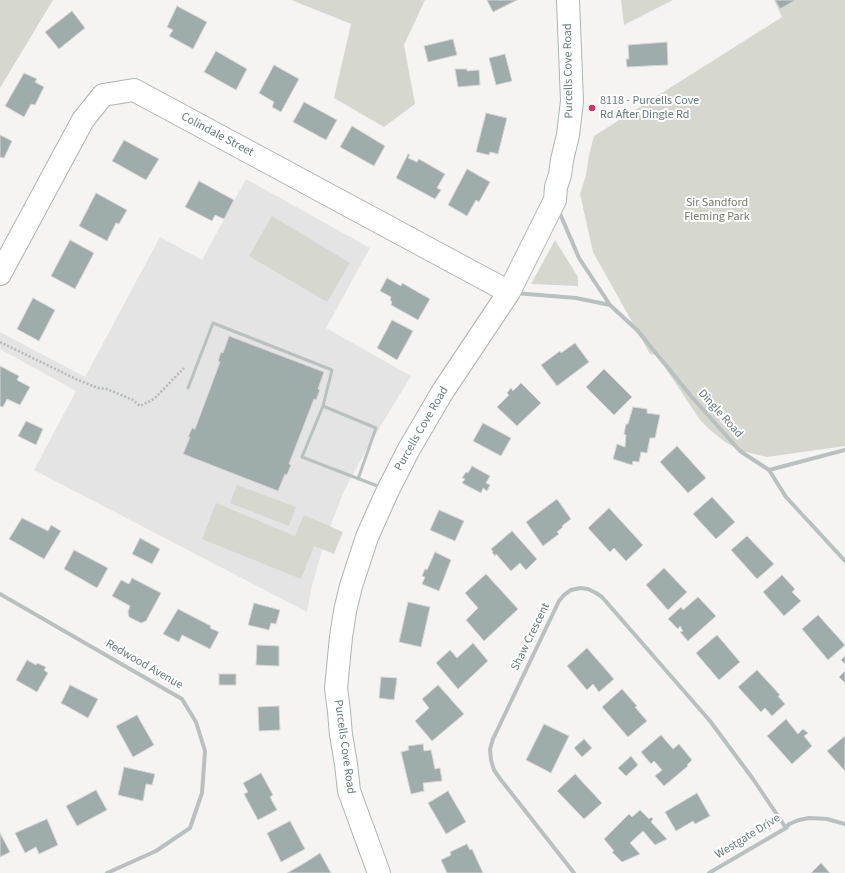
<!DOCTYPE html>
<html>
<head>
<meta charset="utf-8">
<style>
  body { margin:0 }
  canvas { display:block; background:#f5f4f2 }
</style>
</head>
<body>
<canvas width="845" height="873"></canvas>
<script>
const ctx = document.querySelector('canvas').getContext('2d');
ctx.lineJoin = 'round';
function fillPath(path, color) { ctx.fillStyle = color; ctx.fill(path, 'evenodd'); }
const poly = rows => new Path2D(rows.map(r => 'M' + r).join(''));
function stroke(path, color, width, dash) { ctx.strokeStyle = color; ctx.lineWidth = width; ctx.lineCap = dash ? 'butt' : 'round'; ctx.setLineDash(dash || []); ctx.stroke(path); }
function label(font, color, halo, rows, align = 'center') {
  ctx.font = font + ' "Source Sans 3",sans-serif'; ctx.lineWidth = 4; ctx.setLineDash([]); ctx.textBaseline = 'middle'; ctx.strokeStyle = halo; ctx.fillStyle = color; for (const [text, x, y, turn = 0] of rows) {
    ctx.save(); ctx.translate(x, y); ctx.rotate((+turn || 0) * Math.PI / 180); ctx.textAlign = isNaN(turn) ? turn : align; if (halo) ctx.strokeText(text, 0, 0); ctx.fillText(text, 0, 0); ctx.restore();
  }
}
const built = poly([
  [246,179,370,248,326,328,411,376,368,447,344,491,325,540,311,589,307,612,34,470,76,391,0,349,0,332,85,377,160,237,202,260]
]);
const green = poly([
  [0,0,53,0,0,88],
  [291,0,425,0,404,45,415,104,384,127,334,98,351,24],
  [621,0,673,0,624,25],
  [774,0,845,0,845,446,767,457,742,451,725,442,709,429,700,420,657,355,650,354,593,252,580,194,586,175,589,155,594,136,782,17],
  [272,216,350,263,327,302,249,256],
  [555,240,578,277,578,286,531,284],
  [237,485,296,507,289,526,230,503],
  [216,503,295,536,304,515,343,532,334,554,314,546,301,579,202,539]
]);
const building = poly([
  [487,0,517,0,493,12,487,0],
  [775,0,796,0,780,9,775,0],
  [177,6,207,22,193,49,169,36,173,30,167,27,177,6],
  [72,11,85,28,59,49,45,32,72,11],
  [453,39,457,55,428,62,424,46,453,39],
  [667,42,668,65,627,67,626,59,629,59,628,45,667,42],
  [216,51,247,69,236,90,204,72,216,51],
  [505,54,512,81,496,85,489,58,505,54],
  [274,65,299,79,281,112,272,107,274,102,259,93,274,65],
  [455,69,467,69,467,71,479,70,480,85,458,87,455,69],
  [24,73,37,79,35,82,44,87,35,105,31,104,24,117,5,106,24,73],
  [304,102,337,120,326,140,293,122,304,102],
  [486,113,507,118,498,154,490,152,489,155,476,152,486,113],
  [352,126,385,146,374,166,340,147,352,126],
  [0,135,12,141,4,158,0,157,0,135],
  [124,140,159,159,146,180,112,161,124,140],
  [408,154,410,155,408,158,417,162,419,159,445,174,437,188,441,190,435,199,396,178,408,154],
  [467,169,490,182,479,202,476,200,467,216,448,205,467,169],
  [199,181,234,200,224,219,215,215,212,221,185,207,199,181],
  [96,193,127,210,119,224,116,223,107,241,79,226,96,193],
  [70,240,94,253,75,289,51,276,70,240],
  [387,278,401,286,402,283,430,299,418,320,391,305,392,302,390,300,391,297,380,291,387,278],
  [33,298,55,310,39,341,17,329,33,298],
  [392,320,413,331,397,360,377,348,392,320],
  [229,336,324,372,318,389,320,390,316,400,314,399,289,464,291,465,287,475,285,474,278,491,183,454,190,437,188,437,192,428,195,429,220,362,218,361,221,352,223,353,229,336],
  [575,343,589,362,557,386,541,365,560,351,561,353,575,343],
  [0,366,19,376,17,380,30,387,20,405,7,399,3,407,0,406,0,366],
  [604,369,632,397,614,415,586,387,604,369],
  [521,383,541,403,517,426,497,407,509,395,507,393,511,388,513,391,521,383],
  [633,407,647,409,647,413,660,415,655,438,650,438,647,453,641,452,639,462,633,461,632,465,613,459,617,444,625,447,626,435,624,434,626,424,628,424,633,407],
  [26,421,43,429,36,445,18,436,26,421],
  [483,423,511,438,501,456,473,441,483,423],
  [677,446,706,478,688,493,660,462,677,446],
  [472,466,490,476,486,483,490,485,487,491,483,488,481,493,462,483,465,479,462,478,466,472,468,473,472,466],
  [712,497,735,522,716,539,693,514,712,497],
  [557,499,571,519,562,526,563,527,557,532,559,534,543,546,526,522,557,499],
  [609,508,643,545,626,561,614,548,610,552,588,528,609,508],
  [439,510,464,521,455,541,430,530,439,510],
  [22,518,48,531,51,525,61,531,44,559,9,539,22,518],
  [512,531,537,559,526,570,520,563,511,571,496,554,495,556,492,552,493,552,491,549,512,531],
  [747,536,774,564,757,579,731,550,747,536],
  [140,538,160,549,152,564,132,554,140,538],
  [74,550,108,568,97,588,64,569,74,550],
  [435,552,451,560,439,591,422,584,425,577,422,576,425,569,427,570,435,552],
  [664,568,687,592,668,610,646,585,664,568],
  [486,574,518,609,484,641,466,620,478,608,465,593,486,574],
  [782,575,795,589,792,592,801,601,784,616,763,592,782,575],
  [132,578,161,593,146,621,141,623,129,617,128,612,130,606,112,596,121,580,129,584,132,578],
  [698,597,716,616,688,641,680,632,683,631,680,626,678,629,668,619,681,607,683,610,698,597],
  [408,602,430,607,421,647,399,642,408,602],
  [254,603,280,610,276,624,271,623,269,630,248,625,254,603],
  [178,609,211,626,210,628,219,632,210,649,182,635,179,642,163,634,178,609],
  [818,615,845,645,828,660,802,629,818,615],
  [717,635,740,662,719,680,696,653,717,635],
  [473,643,488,661,458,689,436,663,450,650,457,658,473,643],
  [257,645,279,646,279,666,256,665,257,645],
  [587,648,614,679,599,692,593,684,587,690,567,666,587,648],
  [845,656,845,664,841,660,845,656],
  [27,660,36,665,37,663,46,667,44,670,48,673,37,692,16,680,27,660],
  [757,670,780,695,778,696,785,704,772,716,765,708,761,712,738,687,757,670],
  [845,671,845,683,839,677,845,671],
  [219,674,236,674,236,685,219,685,219,674],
  [381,677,397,678,394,700,379,698,381,677],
  [70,685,98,699,88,718,61,703,70,685],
  [438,685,464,714,432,741,415,721,429,708,422,699,438,685],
  [622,689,637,706,635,707,647,721,628,737,602,707,622,689],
  [279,706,280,730,259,731,258,707,279,706],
  [137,715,154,745,133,757,116,726,137,715],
  [786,719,798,734,803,729,808,733,804,736,812,746,792,764,767,736,786,719],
  [544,724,569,736,551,773,526,760,544,724],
  [661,735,673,749,679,744,692,760,687,765,688,766,664,786,655,776,662,770,654,761,651,764,641,752,661,735],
  [845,736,845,771,827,751,845,736],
  [584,739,592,748,582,757,574,748,584,739],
  [423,744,424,751,431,750,435,769,440,768,442,781,423,783,424,791,411,794,401,752,409,750,408,746,423,744],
  [631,756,638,765,626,776,618,768,631,756],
  [124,767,155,774,152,785,146,784,143,801,118,795,124,767],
  [261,773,273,795,270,797,277,810,258,820,244,794,248,792,243,783,261,773],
  [575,774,602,803,584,819,557,791,575,774],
  [96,790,107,810,77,826,66,806,96,790],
  [448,791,466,822,446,834,428,803,448,791],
  [697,793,710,816,695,824,693,821,676,831,665,812,697,793],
  [640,810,649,819,651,817,653,819,651,822,667,839,655,845,643,831,630,843,640,854,622,862,612,852,614,851,604,839,629,814,632,817,640,810],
  [47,819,58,845,39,854,36,847,25,853,15,833,47,819],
  [290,821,305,849,281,862,267,833,290,821],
  [0,833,10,852,0,857,0,833],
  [467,844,470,850,472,849,483,873,447,873,441,860,451,855,450,852,467,844],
  [320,853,331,873,287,873,303,864,320,853],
  [821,863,830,873,811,873,821,863]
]);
const path = poly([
  [0,342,78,380,98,388,107,389,133,400,140,406,154,399,184,368]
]);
const lane = poly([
  [188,388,213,323,332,370,323,406,376,428,358,479],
  [323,406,302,457,380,487]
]);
const street = poly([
  [558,209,579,258,610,305,637,330,691,396,740,451,769,470,786,497,845,561],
  [515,293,576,298,610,305],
  [769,470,845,450],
  [0,594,182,699,196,722,205,751,202,793,190,828,156,851,107,873],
  [574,873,501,780,494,770,491,760,490,749,493,739,559,601,564,595,571,590,580,588,588,589,596,593,602,597,710,721,753,779,786,828],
  [709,873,786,828,789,824,799,820,809,818,827,819,845,824]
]);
const secondary = poly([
  [0,274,83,120,103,95,134,90,509,292],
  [379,873,349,791,346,764,341,735,339,711,336,688,341,637,345,611,351,586,367,537,388,490,409,449,443,391,509,292,555,200,556,187,560,175,562,160,568,135,572,101,568,0]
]);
const markers = [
  [592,108,4,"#d43360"]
];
const streetNames = [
  ["Purcells Cove Road",569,71,-91],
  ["Colindale Street",217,135,28],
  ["Dingle Road",720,414,48],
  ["Purcells Cove Road",422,429,-60],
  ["Shaw Crescent",531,637,-64],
  ["Redwood Avenue",144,665,30],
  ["Purcells Cove Road",344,747,82],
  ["Westgate Drive",748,837,-32]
];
const poiNames = [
  ["8118 - Purcells Cove",600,101],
  ["Rd After Dingle Rd",600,115]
];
const parkNames = [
  ["Sir Sandford",717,203],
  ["Fleming Park",717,217]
];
fillPath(built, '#e3e4e3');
fillPath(green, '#d6d8cf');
fillPath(building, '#9eacab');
stroke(building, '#d7d6d5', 1);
stroke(secondary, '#abb5b4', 24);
stroke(path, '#b3b9b9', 2.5, [2, 2]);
stroke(lane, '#b8c0c0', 3);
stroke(street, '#b8c0c0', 4);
stroke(secondary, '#fff', 22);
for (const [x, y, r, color] of markers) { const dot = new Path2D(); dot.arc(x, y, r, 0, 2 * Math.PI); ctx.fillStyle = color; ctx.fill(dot); stroke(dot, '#fff', 1.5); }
label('12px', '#637b7a', '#fff', streetNames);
label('12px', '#637b7a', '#fff', poiNames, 'left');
label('12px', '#737865', '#fff', parkNames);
</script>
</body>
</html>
